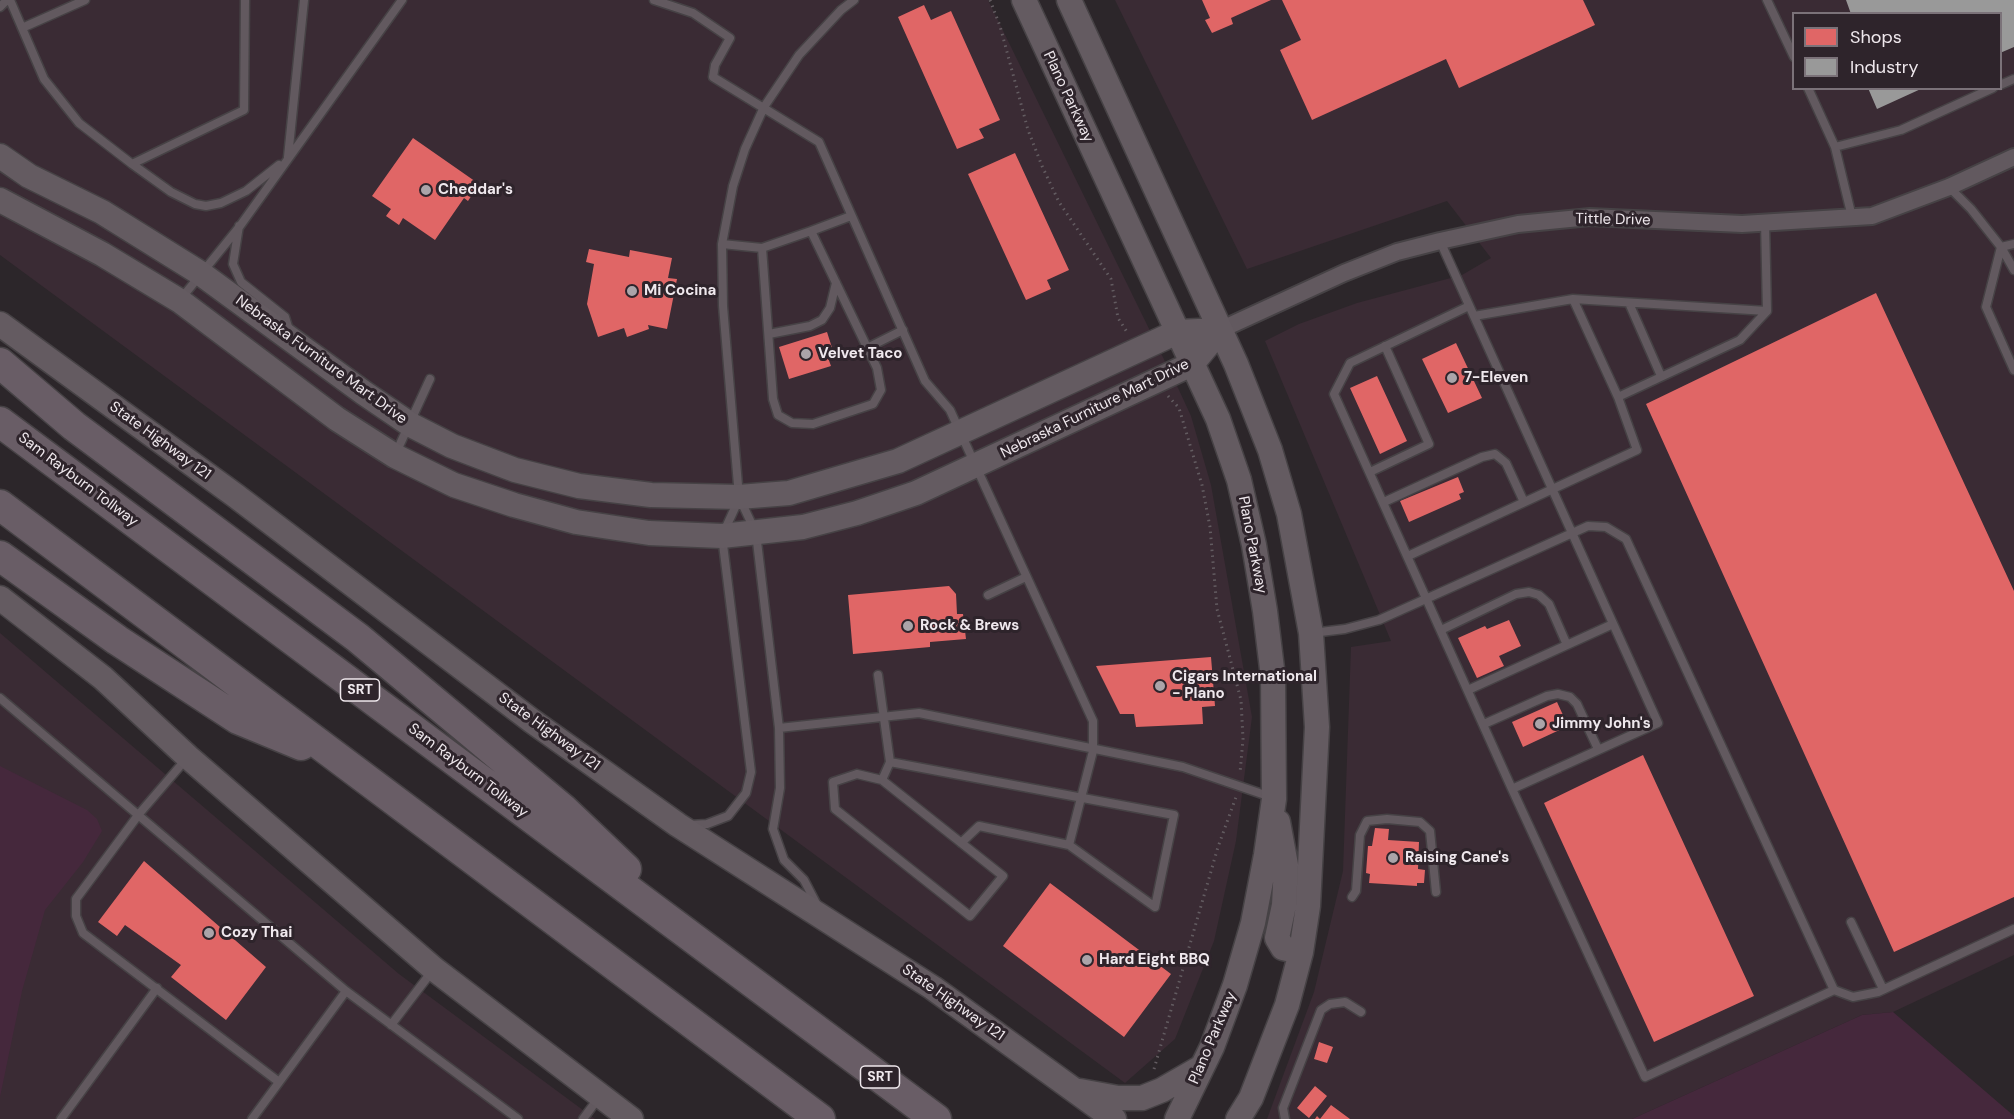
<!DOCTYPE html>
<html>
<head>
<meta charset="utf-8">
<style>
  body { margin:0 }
  #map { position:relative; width:2014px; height:1119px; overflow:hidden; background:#2c262a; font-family:"DM Sans",sans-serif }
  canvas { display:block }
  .legend { position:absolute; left:1792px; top:12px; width:210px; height:78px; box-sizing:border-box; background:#2e242b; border:2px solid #7b7279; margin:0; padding:8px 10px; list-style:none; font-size:18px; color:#efe8ed }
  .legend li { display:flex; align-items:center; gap:12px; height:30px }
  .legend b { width:30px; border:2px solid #7b7279 }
</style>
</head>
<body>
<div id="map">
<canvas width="2014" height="1119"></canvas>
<ul class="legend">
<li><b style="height:16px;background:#e06666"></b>Shops</li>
<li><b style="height:16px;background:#999"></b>Industry</li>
</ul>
</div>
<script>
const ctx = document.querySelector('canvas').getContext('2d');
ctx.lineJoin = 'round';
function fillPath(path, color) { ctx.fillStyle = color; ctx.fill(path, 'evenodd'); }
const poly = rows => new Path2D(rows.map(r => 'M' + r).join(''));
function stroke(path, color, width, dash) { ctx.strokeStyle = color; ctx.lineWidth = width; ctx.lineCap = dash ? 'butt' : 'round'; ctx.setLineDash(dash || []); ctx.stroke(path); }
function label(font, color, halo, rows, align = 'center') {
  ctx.font = font + ' "DM Sans",sans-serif'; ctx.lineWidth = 6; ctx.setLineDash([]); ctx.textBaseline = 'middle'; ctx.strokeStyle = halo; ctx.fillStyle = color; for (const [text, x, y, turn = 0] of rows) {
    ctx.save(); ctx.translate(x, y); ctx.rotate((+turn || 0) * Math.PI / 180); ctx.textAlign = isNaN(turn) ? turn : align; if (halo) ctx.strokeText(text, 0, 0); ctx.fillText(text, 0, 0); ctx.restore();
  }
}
const built = poly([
  [0,0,988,0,1179,390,1191,416,1211,485,1252,717,1236,841,1214,941,1175,1039,1125,1083,0,255],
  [1115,0,2014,0,2014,955,1893,1012,1862,1015,1632,1119,1267,1119,1314,992,1343,871,1351,647,1391,641,1265,341,1299,324,1357,303,1462,275,1491,258,1447,201,1247,269],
  [1794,14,2000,14,2000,88,1794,88],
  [0,633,399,974,595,1119,0,1119]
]);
const green = poly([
  [0,766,87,810,97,819,102,831,83,862,45,910,22,991,0,1097],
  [1893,1012,2014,1116,2014,1119,1632,1119,1862,1015]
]);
const shops = poly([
  [1202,0,1271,0,1231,18,1233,24,1212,33,1205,20,1210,18],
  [1282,0,1583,0,1595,25,1459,88,1446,59,1312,120,1280,50,1301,40],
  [924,5,931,20,951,11,1000,120,979,129,984,138,957,149,898,17],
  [413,138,479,184,468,201,464,198,435,240,403,218,399,225,386,216,391,209,372,196],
  [1015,153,1069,270,1047,280,1051,289,1026,300,968,174],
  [589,249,629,257,630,250,672,258,668,278,677,279,667,329,648,325,649,329,627,337,624,328,598,337,587,304,594,264,586,262],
  [1876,293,2014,591,2014,897,1894,952,1646,404],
  [827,332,834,354,827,355,831,366,789,379,779,347],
  [1456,343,1482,398,1448,413,1422,359],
  [1377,376,1407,441,1380,454,1350,388],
  [1458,477,1464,492,1459,494,1461,499,1409,522,1400,501],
  [949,586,956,594,957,614,963,614,966,639,930,642,930,647,853,654,848,595],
  [1509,620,1521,646,1499,656,1504,666,1477,678,1458,638,1485,626,1487,629],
  [1211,657,1215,706,1202,707,1203,724,1136,727,1134,714,1120,714,1096,666],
  [1557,702,1568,726,1523,747,1512,722],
  [1643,755,1754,996,1654,1042,1544,803],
  [1375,828,1389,829,1388,840,1419,842,1418,869,1425,870,1424,883,1417,883,1417,886,1369,883,1370,874,1366,873,1368,846,1372,846],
  [144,861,266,967,226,1020,171,977,181,965,125,925,117,936,98,922],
  [1050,883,1171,974,1124,1037,1003,946],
  [1319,1042,1333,1047,1327,1063,1314,1059],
  [1315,1086,1327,1096,1309,1118,1297,1108],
  [1331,1105,1350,1119,1315,1119,1317,1116,1320,1119]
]);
const industry = poly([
  [1846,0,2014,0,2014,47,2000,53,2000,14,1851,14],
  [1868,88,1923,88,1877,109]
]);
const path = poly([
  [990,0,1000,26,1028,130,1042,166,1059,202,1111,279,1118,318,1127,332],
  [1168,396,1179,408,1202,485,1210,527,1217,609,1241,700,1243,739,1240,773],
  [1154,1069,1218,847,1236,797]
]);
const lane = poly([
  [10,0,44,79,79,123,132,164,244,110,245,0],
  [654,0,693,13,730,38,715,65,713,77,819,142,925,381,950,410,1093,721,1093,751,1069,845],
  [1767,0,1794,57],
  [0,7,7,0],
  [22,28,85,0],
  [2000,85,2014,79],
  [1808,88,1835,147,1852,217],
  [1835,147,1901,130,1993,88],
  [288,157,304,0],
  [132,164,171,192,195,204,206,206,221,203,246,191,279,165],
  [1949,187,1971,209,2001,247,2014,270],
  [239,226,233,264,241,282,285,317,289,330],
  [811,231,851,216],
  [1440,241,1658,723,1512,789,1334,394,1350,363,1469,306],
  [722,244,762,248,773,399,778,415,792,423,813,424,873,404,881,390,877,368,811,231,762,248],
  [2014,244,2001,247,1986,307,2014,370],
  [1573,299,1767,311],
  [180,300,240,226,402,0],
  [1629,303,1661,376],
  [1474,316,1573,299,1618,397],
  [769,334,810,326,822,320,830,308,836,283],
  [867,348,903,330],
  [395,455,430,379],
  [1370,472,1429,444,1385,346],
  [1384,502,1482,457,1495,454,1506,463,1524,502],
  [1408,556,1637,450,1618,397,1740,340,1767,311,1765,222],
  [988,595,1026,577],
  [1441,630,1516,594,1529,592,1539,595,1549,604,1567,645],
  [1312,633,1345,629,1379,620,1588,526,1606,527,1626,539,1834,990,1645,1077,1512,789],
  [878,675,890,762],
  [1468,690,1613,624],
  [0,698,346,991,518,1119],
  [1484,724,1547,696,1558,694,1570,697,1577,704,1598,749],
  [779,728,919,713,1183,767,1271,797],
  [187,758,139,814,76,899,76,916,83,933,279,1082],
  [857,774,882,780,1003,876,970,916,835,809,833,782,857,774],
  [882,780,890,762,1174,815,1155,907,1069,845,979,826,961,843],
  [689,825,707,824,728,816,746,793,751,772,722,536,738,501],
  [1352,897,1356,891,1360,835,1367,821,1387,819,1420,822,1430,831,1436,892],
  [817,905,804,880,784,860,773,829,780,788,779,728,756,533,739,497,723,306,722,244,733,186,745,149,764,107,799,55,841,10,854,0],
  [1851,922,1883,989],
  [1834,990,1853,997,1878,992,2014,929],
  [391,1025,433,970],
  [61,1119,157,988],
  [252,1119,346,991],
  [583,1119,600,1096],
  [1285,1119,1283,1108,1321,1010,1330,1004,1345,1002,1361,1012]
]);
const street = poly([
  [1220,330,1344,273,1397,252,1440,241,1518,224,1590,217,1742,224,1872,216,1949,187,2014,157]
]);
const secondary = poly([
  [1024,0,1218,419,1239,480,1254,545,1265,611,1273,677,1274,799,1266,855,1253,923,1235,985,1212,1047,1177,1119],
  [1069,0,1236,364,1270,450,1289,514,1311,633,1317,727,1308,906,1301,952,1287,1005,1251,1098,1238,1119],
  [0,156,29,176,102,212,200,273,364,393,411,425,452,446,515,470,579,486,651,495,739,497,789,493,898,461,1177,332,1220,330],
  [0,200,102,254,180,301,337,419,395,456,454,485,514,505,576,522,649,533,722,536,803,527,857,513,916,493,1192,364,1220,330],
  [0,324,236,496,532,721,678,825,933,988,1114,1119],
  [0,598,103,678,188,757,434,969,631,1119],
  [1278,822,1286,865,1284,905,1277,938,1283,948,1301,952],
  [1080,1091,1118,1098,1142,1098,1162,1090,1202,1067]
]);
const highway = poly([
  [0,363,74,426,358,638,564,810,626,869],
  [0,422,936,1119],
  [0,505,820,1119],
  [0,556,117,640,238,719,301,745]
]);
const markers = [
  [426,190,6,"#aba4a9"],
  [632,291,6,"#aba4a9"],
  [806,354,6,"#aba4a9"],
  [1452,378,6,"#aba4a9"],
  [908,626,6,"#aba4a9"],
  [1160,686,6,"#aba4a9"],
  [1540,724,6,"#aba4a9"],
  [1393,858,6,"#aba4a9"],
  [209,933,6,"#aba4a9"],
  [1087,960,6,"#aba4a9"]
];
const shields = [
  [360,690,39],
  [880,1077,39]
];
const shieldNames = [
  ["SRT",360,690],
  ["SRT",880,1077]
];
const streetNames = [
  ["Plano Parkway",1068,97,65],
  ["Tittle Drive",1613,220,1],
  ["Nebraska Furniture Mart Drive",321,360,36],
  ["Nebraska Furniture Mart Drive",1095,409,-26],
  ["State Highway 121",160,441,36],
  ["Sam Rayburn Tollway",78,480,37],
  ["Plano Parkway",1252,545,79],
  ["State Highway 121",549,732,36],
  ["Sam Rayburn Tollway",468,771,37],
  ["State Highway 121",953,1003,35],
  ["Plano Parkway",1213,1038,-67]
];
const poiNames = [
  ["Cheddar's",438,190],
  ["Mi Cocina",644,291],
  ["Velvet Taco",818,354],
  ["7-Eleven",1464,378],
  ["Rock & Brews",920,626],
  ["Cigars International",1172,677],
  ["- Plano",1172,694],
  ["Jimmy John's",1552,724],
  ["Raising Cane's",1405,858],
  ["Cozy Thai",221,933],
  ["Hard Eight BBQ",1099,960]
];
fillPath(built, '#3a2b34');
fillPath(green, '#45283c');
fillPath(shops, '#e06666');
fillPath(industry, '#999');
stroke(lane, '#464245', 11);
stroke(street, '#464245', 20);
stroke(secondary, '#464245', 27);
stroke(highway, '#464245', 33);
stroke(path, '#635c61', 3, [1.5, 4.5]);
stroke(lane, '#62595f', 8);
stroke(street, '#62595f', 16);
stroke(secondary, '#645b61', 24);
stroke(highway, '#695d66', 30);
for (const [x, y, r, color] of markers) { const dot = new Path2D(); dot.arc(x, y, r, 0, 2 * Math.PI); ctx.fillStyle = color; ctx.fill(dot); stroke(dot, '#2e242b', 2); }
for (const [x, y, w] of shields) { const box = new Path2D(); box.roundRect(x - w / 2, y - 11, w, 22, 4.5); ctx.fillStyle = '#2e242b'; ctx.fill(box); stroke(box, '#efe8ed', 1.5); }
label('bold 14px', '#efe8ed', null, shieldNames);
label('15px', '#efe8ed', '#2e242b', streetNames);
label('bold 15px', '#efe8ed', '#2e242b', poiNames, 'left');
</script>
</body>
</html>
